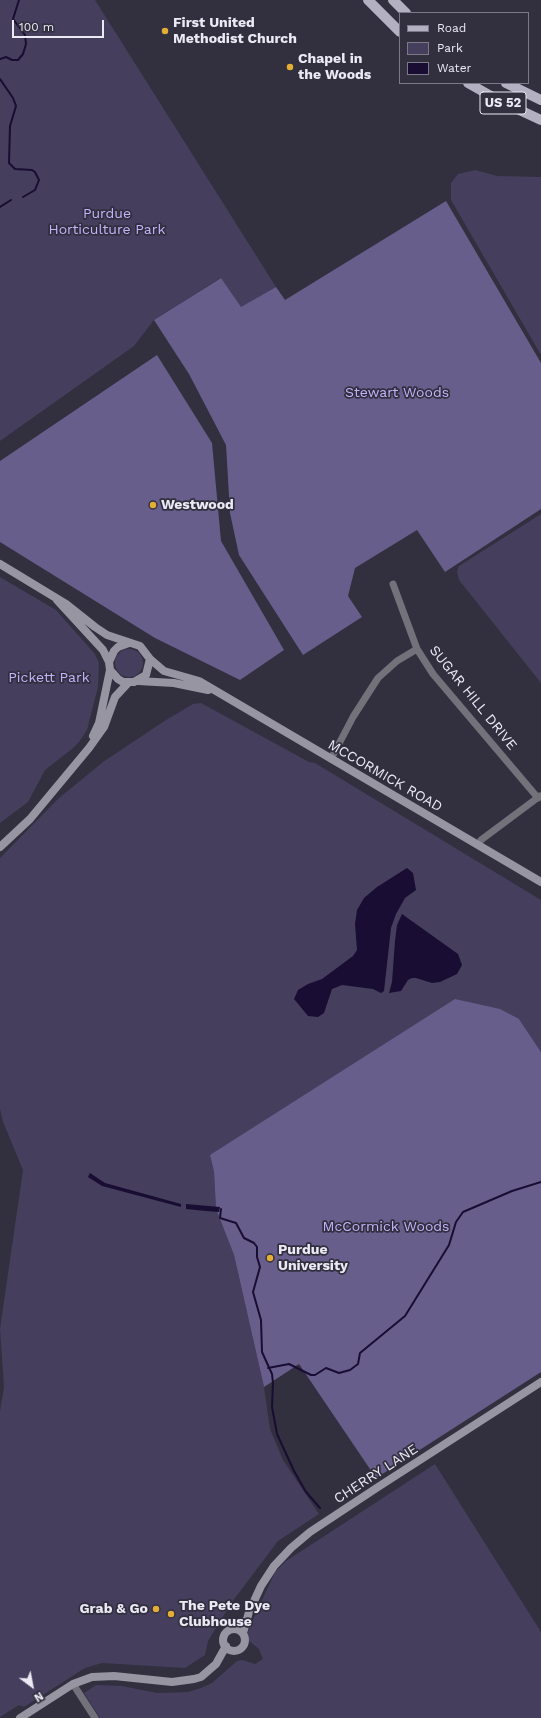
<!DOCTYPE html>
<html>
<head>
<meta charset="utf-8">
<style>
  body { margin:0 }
  #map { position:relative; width:541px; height:1718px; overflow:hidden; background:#322f3f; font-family:"Work Sans",sans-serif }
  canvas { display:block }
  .legend { position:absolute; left:399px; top:12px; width:130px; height:72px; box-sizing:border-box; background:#322f3f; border:1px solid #7c7a87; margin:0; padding:5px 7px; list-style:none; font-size:12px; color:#ebeaf4 }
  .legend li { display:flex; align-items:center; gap:8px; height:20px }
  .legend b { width:20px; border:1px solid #7c7a87 }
  .north { position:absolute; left:12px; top:1666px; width:40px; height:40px; -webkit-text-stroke:3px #322f3f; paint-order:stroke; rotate:148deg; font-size:11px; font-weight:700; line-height:16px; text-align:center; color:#ebeaf4 }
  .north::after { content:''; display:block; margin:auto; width:14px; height:18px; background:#ebeaf4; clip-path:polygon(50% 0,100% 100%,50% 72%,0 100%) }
  .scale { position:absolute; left:12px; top:20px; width:92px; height:18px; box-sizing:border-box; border:2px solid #ebeaf4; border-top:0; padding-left:5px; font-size:12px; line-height:14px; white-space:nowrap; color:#ebeaf4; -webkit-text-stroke:3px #322f3f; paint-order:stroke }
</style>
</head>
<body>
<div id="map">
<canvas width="541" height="1718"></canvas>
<ul class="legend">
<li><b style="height:5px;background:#b3b0c1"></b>Road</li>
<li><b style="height:11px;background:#453e5d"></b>Park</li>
<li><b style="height:11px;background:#190d33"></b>Water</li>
</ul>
<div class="north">N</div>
<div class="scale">100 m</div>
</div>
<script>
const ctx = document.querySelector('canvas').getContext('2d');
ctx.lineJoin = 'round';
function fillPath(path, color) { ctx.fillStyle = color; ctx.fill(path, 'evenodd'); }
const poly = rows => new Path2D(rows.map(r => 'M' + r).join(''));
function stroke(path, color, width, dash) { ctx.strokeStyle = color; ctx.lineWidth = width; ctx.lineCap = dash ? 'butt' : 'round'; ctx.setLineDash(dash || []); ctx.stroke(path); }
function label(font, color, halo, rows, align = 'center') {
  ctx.font = font + ' "Work Sans",sans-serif'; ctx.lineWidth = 3.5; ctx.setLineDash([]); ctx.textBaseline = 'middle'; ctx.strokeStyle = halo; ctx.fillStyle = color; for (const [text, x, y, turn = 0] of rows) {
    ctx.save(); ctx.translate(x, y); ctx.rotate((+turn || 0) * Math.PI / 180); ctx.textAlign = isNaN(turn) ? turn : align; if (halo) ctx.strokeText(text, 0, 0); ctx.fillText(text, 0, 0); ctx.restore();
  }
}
const green = poly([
  [0,0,95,0,276,287,241,308,220,278,154,320,134,346,0,441],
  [475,170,497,176,541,177,541,355,451,200,451,183,458,174],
  [541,514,541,683,459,580,457,571,459,566],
  [0,577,56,610,95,654,99,663,98,687,87,730,79,742,72,749,45,770,28,802,0,823],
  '115 663a14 14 0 1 1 28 0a14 14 0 1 1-28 0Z',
  [201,703,309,762,315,763,541,900,541,1052,519,1019,210,1155,214,1172,216,1209,234,1255,264,1387,270,1429,283,1460,319,1514,278,1541,232,1602,208,1641,205,1655,185,1668,102,1663,85,1668,24,1707,19,1705,0,1717,0,1411,4,1387,0,1329,23,1170,3,1122,0,1109,0,858,59,798,103,762,166,720,193,704],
  [435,1464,541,1632,541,1718,100,1718,84,1693,96,1685,122,1686,157,1693,188,1692,201,1688,212,1683,237,1661,242,1660,255,1664,263,1659,259,1649,249,1641,247,1635,251,1624,275,1572,286,1561]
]);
const forest = poly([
  [446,201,541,363,541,509,445,572,417,530,355,568,348,596,362,617,303,655,239,555,230,513,226,445,189,374,154,320,221,278,241,307,276,287,285,300],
  [157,355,212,443,221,541,284,650,240,680,155,638,0,542,0,461],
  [455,999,500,1009,519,1019,541,1052,541,1372,376,1478,299,1364,264,1387,234,1255,216,1209,214,1172,210,1155]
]);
const water = poly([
  [407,868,413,873,416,890,405,898,396,914,391,928,384,991,381,993,373,989,342,985,332,989,324,1013,318,1017,308,1016,294,999,298,990,308,984,322,979,353,956,357,950,355,924,357,910,364,898,377,887],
  [402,914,458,954,462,965,457,974,440,982,432,983,416,978,412,978,408,980,401,991,389,993,392,982,395,941,397,925],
  [90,1173,105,1183,181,1204,181,1207,102,1186,88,1177],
  [186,1204,220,1207,219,1212,206,1211,186,1209]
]);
const stream = poly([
  [0,59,6,57,12,60,18,60,23,54,26,44,25,35,13,19,19,0],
  [0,79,13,98,16,106,10,126,9,163,15,169,32,170,35,172,39,180,35,190,23,197],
  [0,207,11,200],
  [221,1209,220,1218,236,1223,244,1238,254,1243,257,1247,257,1257,260,1267,253,1292,261,1320,262,1352,272,1374,273,1383,272,1407,277,1434,294,1471,306,1492,320,1508],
  [268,1368,289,1364,311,1375,315,1375,326,1368,339,1373,350,1370,358,1364,360,1353,405,1316,449,1245,456,1222,463,1212,512,1191,541,1182]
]);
const street = poly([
  [393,584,417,649,433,674,538,798],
  [331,759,353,717,378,678,397,661,417,649],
  [478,845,481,840,540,796],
  [73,1684,95,1718]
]);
const secondary = poly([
  [0,564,66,604,95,627,107,635,140,646,150,659,146,675,134,682,123,682,118,679,110,670,109,662,103,650,57,600],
  [150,659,164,671,199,681,541,882],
  [109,662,114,651,118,647,129,643],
  [138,681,174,683,208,690],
  [93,736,99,723,110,670],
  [0,847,30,819,89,748,104,727,115,697,128,683],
  '223 1640a11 11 0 1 1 22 0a11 11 0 1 1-22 0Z',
  [243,1633,249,1612,261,1586,274,1566,291,1548,310,1532,378,1487,541,1382],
  [20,1718,73,1684,92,1677,114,1676,172,1682,194,1679,201,1677,216,1664,226,1646]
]);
const primary = poly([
  [368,0,400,32],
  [393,0,406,13],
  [468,83,498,100,541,120],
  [506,83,541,100]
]);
const markers = [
  [165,31,4,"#e3ae35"],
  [290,67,4,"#e3ae35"],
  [153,505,4,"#e3ae35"],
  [270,1258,4,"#e3ae35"],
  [156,1609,4,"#e3ae35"],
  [171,1614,4,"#e3ae35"]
];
const shields = [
  [503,103,46]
];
const shieldNames = [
  ["US 52",503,103]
];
const poiNames = [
  ["First United",173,23],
  ["Methodist Church",173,39],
  ["Chapel in",298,59],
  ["the Woods",298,75],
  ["Westwood",161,505],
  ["Purdue",278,1250],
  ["University",278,1266],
  ["The Pete Dye",179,1606],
  ["Clubhouse",179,1622],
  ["Grab & Go",148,1609,"right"]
];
const parkNames = [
  ["Purdue",107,214],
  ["Horticulture Park",107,230],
  ["Stewart Woods",397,393],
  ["Pickett Park",49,678],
  ["McCormick Woods",386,1227]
];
const streetNames = [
  ["SUGAR HILL DRIVE",473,698,51],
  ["MCCORMICK ROAD",385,776,30],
  ["CHERRY LANE",376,1474,-33]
];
fillPath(green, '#453e5d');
fillPath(forest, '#685e8c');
fillPath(water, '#190d33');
stroke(stream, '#190d33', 2);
stroke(street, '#73717a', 7);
stroke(secondary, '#9795a2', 8);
stroke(primary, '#b3b0c1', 10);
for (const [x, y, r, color] of markers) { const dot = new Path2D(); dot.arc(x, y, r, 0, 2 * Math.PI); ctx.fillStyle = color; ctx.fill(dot); stroke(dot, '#322f3f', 1.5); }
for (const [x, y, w] of shields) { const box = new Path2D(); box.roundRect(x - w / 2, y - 11, w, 22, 3); ctx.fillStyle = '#322f3f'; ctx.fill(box); stroke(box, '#ebeaf4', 1); }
label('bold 13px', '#ebeaf4', null, shieldNames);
label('bold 14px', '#ebeaf4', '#322f3f', poiNames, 'left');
label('14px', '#c3b4fd', '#322f3f', parkNames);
label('14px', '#ebeaf4', '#322f3f', streetNames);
</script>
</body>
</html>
